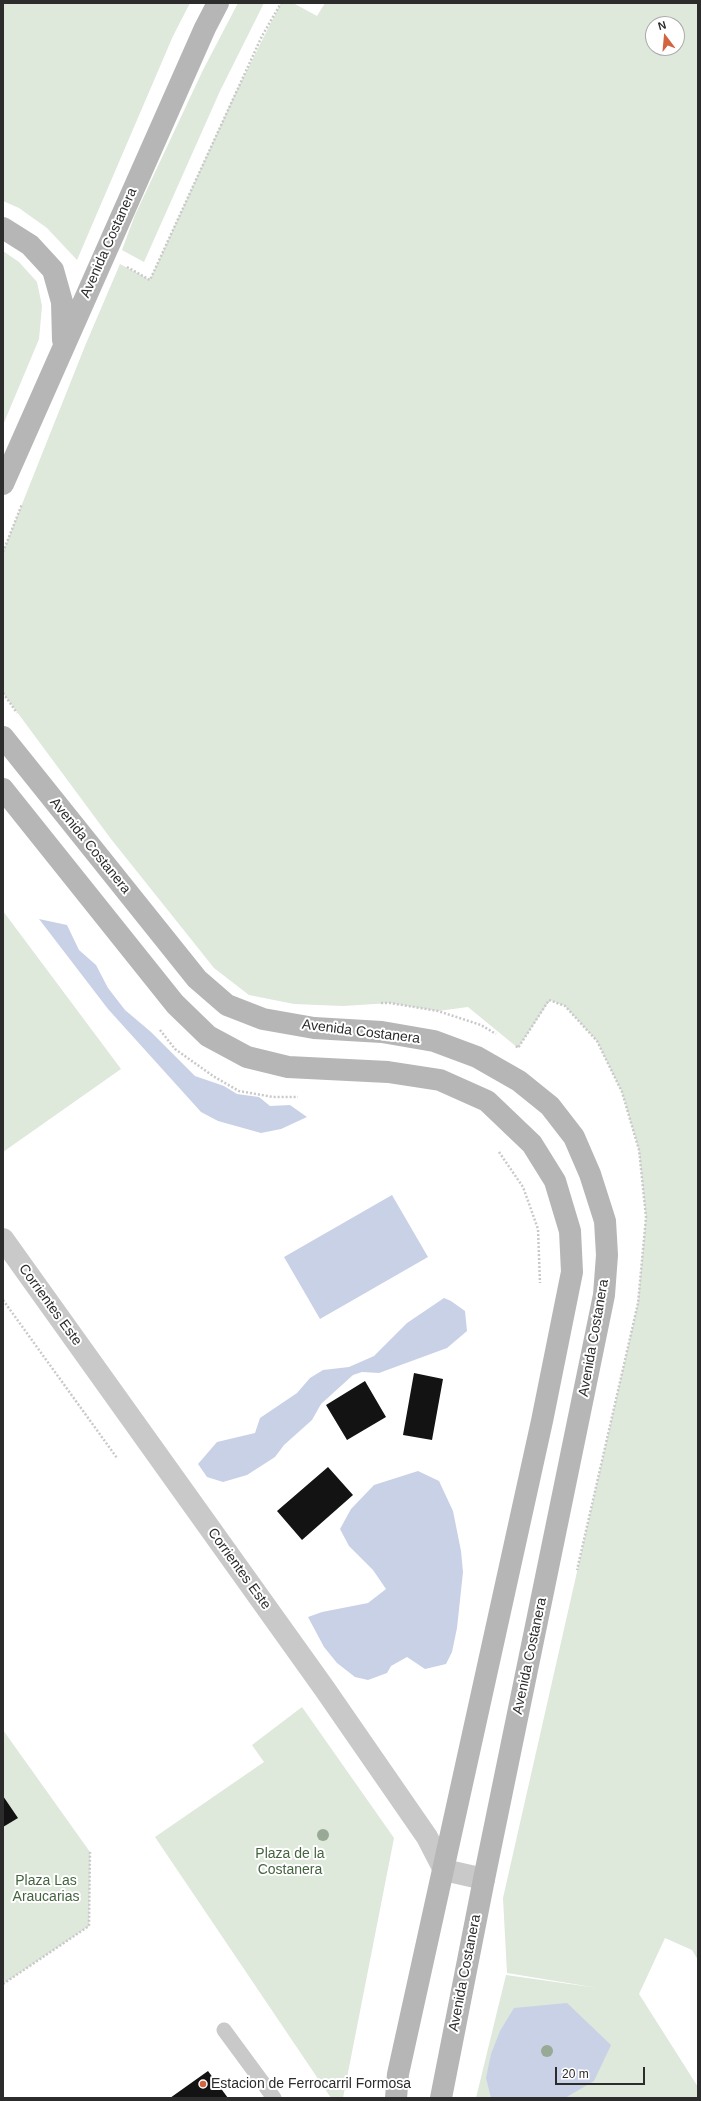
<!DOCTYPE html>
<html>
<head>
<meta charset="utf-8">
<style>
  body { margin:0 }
  #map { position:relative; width:701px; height:2101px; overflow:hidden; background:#fff; font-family:Arial,sans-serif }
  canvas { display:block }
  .frame { position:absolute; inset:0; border:4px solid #2c2c2c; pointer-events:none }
  .north { position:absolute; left:645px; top:16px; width:40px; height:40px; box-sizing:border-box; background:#fff; border:1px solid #ababab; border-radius:50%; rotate:344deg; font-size:11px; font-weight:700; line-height:16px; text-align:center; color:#2c2c2c }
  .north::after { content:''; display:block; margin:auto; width:14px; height:18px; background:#d26540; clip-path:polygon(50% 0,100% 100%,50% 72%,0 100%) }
  .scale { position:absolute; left:555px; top:2067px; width:90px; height:18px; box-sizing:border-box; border:2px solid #2c2c2c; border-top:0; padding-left:5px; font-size:12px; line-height:14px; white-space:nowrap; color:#2c2c2c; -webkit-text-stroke:3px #fff; paint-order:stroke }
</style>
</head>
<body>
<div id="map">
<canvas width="701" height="2101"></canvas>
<div class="frame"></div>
<div class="north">N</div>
<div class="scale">20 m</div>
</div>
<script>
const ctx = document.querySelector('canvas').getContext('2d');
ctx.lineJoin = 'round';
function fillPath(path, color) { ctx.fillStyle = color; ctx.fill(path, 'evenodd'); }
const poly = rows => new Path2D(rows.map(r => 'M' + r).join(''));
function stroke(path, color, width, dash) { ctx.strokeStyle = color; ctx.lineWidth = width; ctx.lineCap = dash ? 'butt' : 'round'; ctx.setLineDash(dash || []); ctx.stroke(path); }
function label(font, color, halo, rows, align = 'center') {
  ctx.font = font + ' Arial,sans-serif'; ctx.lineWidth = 4; ctx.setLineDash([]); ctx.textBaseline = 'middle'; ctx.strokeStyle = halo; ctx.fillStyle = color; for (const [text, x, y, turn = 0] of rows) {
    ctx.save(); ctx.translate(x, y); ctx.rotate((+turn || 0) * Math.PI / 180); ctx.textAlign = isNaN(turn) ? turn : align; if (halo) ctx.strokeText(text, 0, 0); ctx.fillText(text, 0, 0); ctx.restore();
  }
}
const green = poly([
  [3,3,190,3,173,36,77,260,47,228,19,208,3,201],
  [238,3,264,3,220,91,144,262,122,250,135,215,203,70],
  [281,3,293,3,317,16,325,3,698,3,698,1960,692,1950,665,1938,639,1994,698,2087,698,2098,476,2098,506,1975,598,1988,507,1973,503,1898,638,1303,646,1217,639,1150,622,1092,597,1041,565,1006,550,1000,518,1048,468,1007,438,1011,390,1003,343,1006,294,1004,249,995,214,968,111,839,3,693,3,552,85,346,120,264,150,280,234,96],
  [653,24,677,24,677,48,653,48],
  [3,251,19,262,37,282,42,306,39,339,3,425],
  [3,911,121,1069,3,1152],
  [302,1707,394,1838,343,2098,331,2098,155,1837,264,1762,252,1745],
  [3,1730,90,1852,89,1926,3,1984]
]);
const water = poly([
  [39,919,67,925,79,950,96,965,108,988,125,1010,151,1032,195,1076,224,1086,237,1094,259,1097,270,1106,290,1105,307,1117,281,1129,261,1133,218,1121,201,1112,108,1009],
  [392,1195,428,1257,320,1319,284,1257],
  [444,1298,451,1301,465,1311,467,1331,447,1348,379,1373,362,1372,353,1375,321,1404,312,1420,284,1445,275,1457,247,1475,223,1482,207,1477,198,1464,217,1442,255,1433,260,1418,297,1393,310,1378,323,1370,349,1367,374,1356,407,1323],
  [418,1471,439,1481,453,1511,461,1551,463,1572,457,1628,452,1652,446,1664,425,1669,407,1657,391,1666,387,1673,368,1680,355,1677,337,1663,324,1647,308,1617,322,1612,368,1603,386,1589,373,1570,349,1546,340,1529,351,1509,374,1485],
  [567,2003,611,2045,594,2081,565,2098,491,2098,486,2078,491,2054,500,2031,514,2008]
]);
const building = poly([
  [414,1373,443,1379,432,1440,403,1435],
  [365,1381,386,1417,347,1440,326,1405],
  [328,1467,353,1495,302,1540,277,1511],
  [3,1796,18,1818,3,1827],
  [208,2071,228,2098,170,2098]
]);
const path = poly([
  [127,267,150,280,262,36,281,3],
  [3,552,22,504],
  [3,693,17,713],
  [381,1003,390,1003,438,1011,481,1025,496,1034],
  [160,1030,175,1049,213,1076,239,1091,273,1097,298,1097],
  [516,1046,518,1048,549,1000,565,1006,597,1041,622,1092,639,1150,646,1217,638,1303,577,1570],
  [499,1152,523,1187,538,1229,540,1283],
  [3,1300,117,1458],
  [3,1984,89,1926,90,1852]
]);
const service = poly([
  [224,2030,274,2098]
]);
const minor = poly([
  [3,1239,324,1688,427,1837,444,1870,484,1879]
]);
const secondary = poly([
  [3,228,30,245,53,270,62,302,63,340],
  [3,484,205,28,218,3],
  [3,737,197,979,227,1005,263,1019,314,1028,382,1032,434,1041,477,1057,519,1081,550,1106,574,1137,590,1174,605,1221,607,1255,604,1295,484,1879,441,2098],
  [3,789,175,1004,208,1036,247,1057,288,1067,388,1072,440,1080,487,1101,532,1144,555,1181,570,1231,572,1272,542,1421,398,2074,396,2098]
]);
const trees = [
  [323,1835],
  [547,2051]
];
const markers = [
  [203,2084,4,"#d26540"]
];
const streetNames = [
  ["Avenida Costanera",109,243,-66],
  ["Avenida Costanera",90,846,51],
  ["Avenida Costanera",361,1032,7],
  ["Corrientes Este",50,1305,54],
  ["Avenida Costanera",594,1338,-80],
  ["Corrientes Este",239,1569,54],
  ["Avenida Costanera",530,1656,-78],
  ["Avenida Costanera",465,1973,-79]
];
const parkNames = [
  ["Plaza de la",290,1854],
  ["Costanera",290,1870],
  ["Plaza Las",46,1881],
  ["Araucarias",46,1897]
];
const poiNames = [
  ["Estacion de Ferrocarril Formosa",211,2084]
];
fillPath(green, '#dee8db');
fillPath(water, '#c9d1e7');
fillPath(building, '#131313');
stroke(path, '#c9c9c9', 2.5, [2, 2]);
stroke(service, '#c9c9c9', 15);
stroke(minor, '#c9c9c9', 22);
stroke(secondary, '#b6b6b6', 22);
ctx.fillStyle = '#98a995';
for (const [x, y] of trees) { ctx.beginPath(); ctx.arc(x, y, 6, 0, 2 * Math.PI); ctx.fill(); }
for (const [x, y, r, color] of markers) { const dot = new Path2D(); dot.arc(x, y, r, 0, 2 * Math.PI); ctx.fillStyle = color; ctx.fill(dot); stroke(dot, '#fff', 1.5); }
label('14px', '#2c2c2c', '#fff', streetNames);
label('14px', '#44633f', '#fff', parkNames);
label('14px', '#2c2c2c', '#fff', poiNames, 'left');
</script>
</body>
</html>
